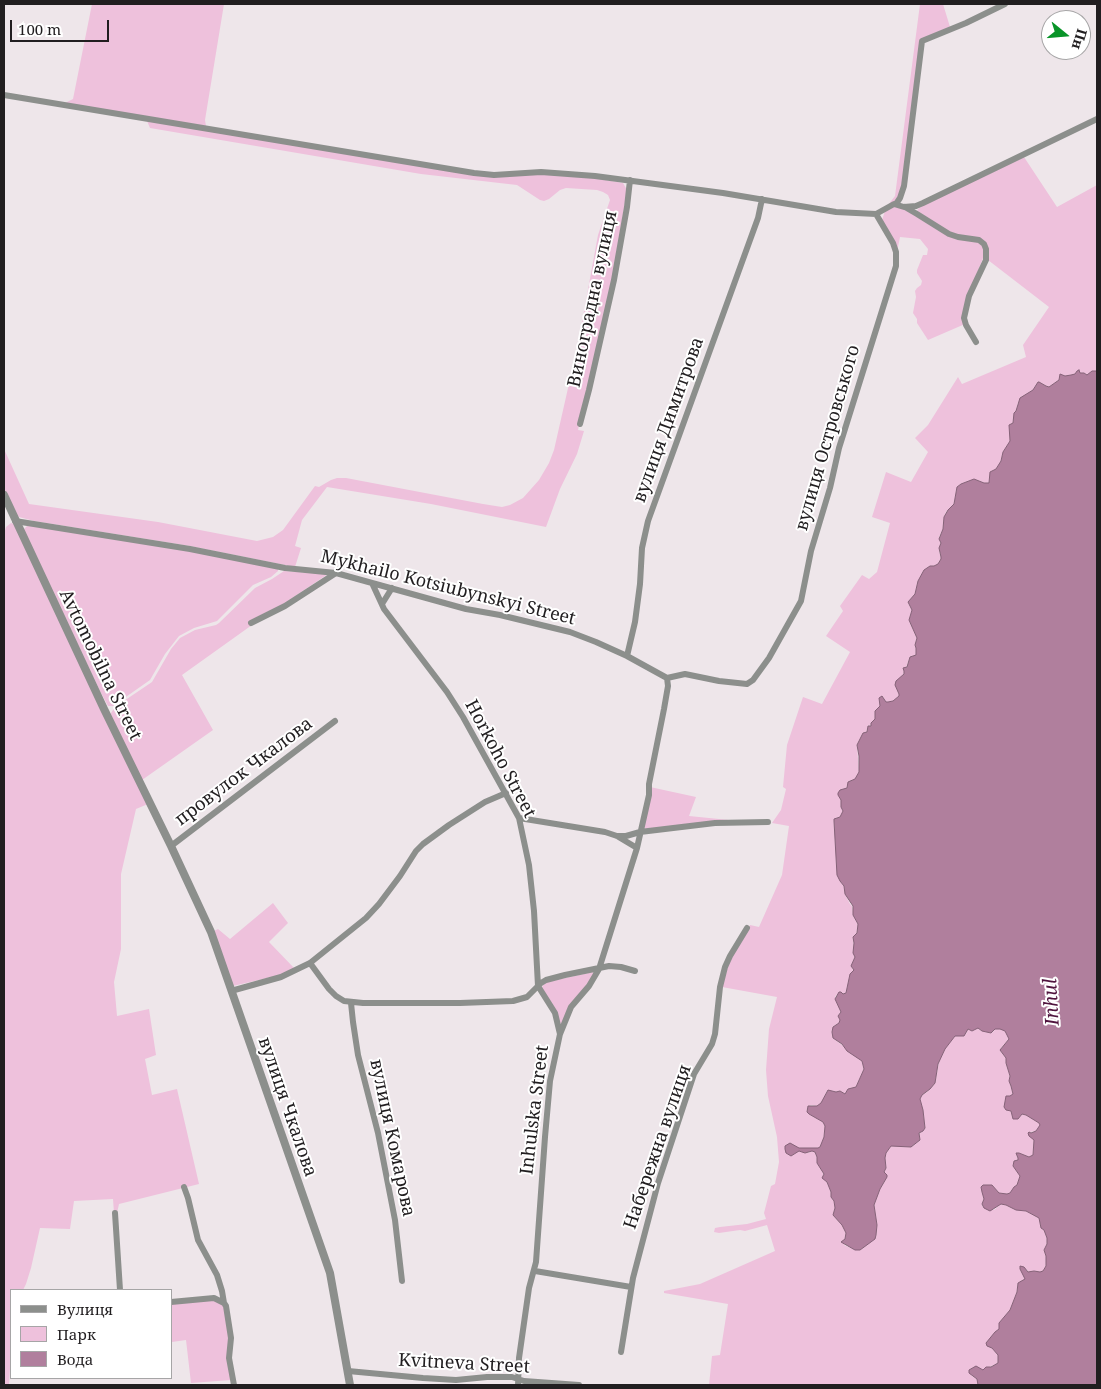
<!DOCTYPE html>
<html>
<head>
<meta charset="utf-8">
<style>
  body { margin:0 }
  #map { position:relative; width:1101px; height:1389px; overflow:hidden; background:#eee6ea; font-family:"Noto Serif",serif }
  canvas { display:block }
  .frame { position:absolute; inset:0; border:5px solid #211e20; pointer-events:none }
  .legend { position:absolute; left:10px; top:1289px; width:162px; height:90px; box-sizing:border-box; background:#fff; border:1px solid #a6a5a6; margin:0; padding:6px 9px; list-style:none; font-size:15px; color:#211e20 }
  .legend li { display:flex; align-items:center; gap:10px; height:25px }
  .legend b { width:25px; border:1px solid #a6a5a6 }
  .north { position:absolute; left:1041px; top:10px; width:50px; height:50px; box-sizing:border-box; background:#fff; border:1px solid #a6a5a6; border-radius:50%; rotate:107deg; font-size:14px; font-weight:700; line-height:20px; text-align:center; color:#211e20 }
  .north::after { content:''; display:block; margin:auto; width:18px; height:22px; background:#089428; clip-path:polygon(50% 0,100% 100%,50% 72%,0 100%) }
  .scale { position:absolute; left:10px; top:20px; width:99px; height:22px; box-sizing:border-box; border:2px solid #211e20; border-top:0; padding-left:6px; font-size:15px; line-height:18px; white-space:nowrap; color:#211e20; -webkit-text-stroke:4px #fff; paint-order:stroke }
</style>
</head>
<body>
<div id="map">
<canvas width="1101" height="1389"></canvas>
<div class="frame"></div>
<ul class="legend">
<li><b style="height:6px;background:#8c8f8c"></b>Вулиця</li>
<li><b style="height:14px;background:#eec1dc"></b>Парк</li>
<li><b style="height:14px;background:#b07f9d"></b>Вода</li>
</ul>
<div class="north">Пн</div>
<div class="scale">100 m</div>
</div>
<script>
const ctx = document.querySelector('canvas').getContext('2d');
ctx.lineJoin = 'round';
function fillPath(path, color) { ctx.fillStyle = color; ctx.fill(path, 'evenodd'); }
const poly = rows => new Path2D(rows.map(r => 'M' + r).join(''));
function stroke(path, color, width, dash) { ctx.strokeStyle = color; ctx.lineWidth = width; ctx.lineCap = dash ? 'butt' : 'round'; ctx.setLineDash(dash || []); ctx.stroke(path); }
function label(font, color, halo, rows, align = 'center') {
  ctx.font = font + ' "Noto Serif",serif'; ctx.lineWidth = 4; ctx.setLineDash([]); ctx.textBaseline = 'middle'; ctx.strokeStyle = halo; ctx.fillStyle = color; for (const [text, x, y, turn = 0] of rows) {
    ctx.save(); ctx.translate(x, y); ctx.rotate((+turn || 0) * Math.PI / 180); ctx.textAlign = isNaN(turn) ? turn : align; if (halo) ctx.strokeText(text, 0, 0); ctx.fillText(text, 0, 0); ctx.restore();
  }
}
const green = poly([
  [92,4,224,4,205,120,206,126,65,103,73,99],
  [920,4,943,4,950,27,921,40,903,185,896,201,888,205,895,196],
  [147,121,474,175,540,174,595,178,623,183,627,190,612,280,578,430,584,431,577,454,560,489,546,527,431,504,327,487,302,520,295,546,301,548,295,567,190,546,34,521,19,517,15,513,4,488,4,449,29,504,158,522,257,541,273,537,283,530,315,486,319,487,331,480,337,478,346,478,483,504,502,507,510,505,523,498,539,480,549,463,554,450,578,344,598,235,610,200,608,195,603,192,597,190,566,188,560,190,549,199,544,201,540,200,517,185,421,174,150,128],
  [1024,157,1057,207,1097,185,1097,371,1092,371,1089,374,1087,375,1084,373,1080,373,1077,371,1075,375,1060,378,1059,380,1049,387,1038,382,1033,390,1023,397,1018,403,1013,423,1009,425,1010,441,1003,452,1001,461,996,469,990,472,989,483,984,483,974,479,961,484,957,487,954,504,946,512,944,517,943,529,939,537,941,543,939,551,941,557,941,559,938,564,934,566,930,566,924,570,918,581,915,594,909,601,908,603,912,610,909,620,917,638,915,645,916,648,916,655,910,657,904,673,900,679,897,686,899,694,899,696,893,701,889,702,886,702,883,697,879,698,880,706,875,713,875,719,871,725,868,726,867,732,863,733,857,745,859,772,855,780,850,781,847,788,840,790,838,795,841,800,841,807,843,812,840,817,836,818,834,821,838,867,837,871,840,881,844,886,845,894,850,904,852,906,854,917,858,924,857,933,853,937,855,957,852,964,852,968,854,970,850,976,846,993,836,995,835,998,841,1012,838,1016,840,1020,839,1023,834,1026,832,1032,833,1038,862,1061,864,1069,856,1087,852,1089,849,1088,845,1094,840,1091,836,1092,832,1091,827,1091,821,1103,817,1106,811,1105,807,1108,809,1114,823,1122,825,1126,824,1137,820,1147,818,1148,799,1148,786,1153,791,1156,799,1151,808,1153,812,1151,815,1152,817,1157,817,1163,822,1170,825,1180,827,1182,831,1192,831,1197,834,1201,835,1208,833,1215,842,1225,846,1233,845,1238,844,1240,844,1245,855,1250,860,1250,874,1239,876,1236,877,1225,874,1205,880,1189,886,1179,884,1172,886,1168,885,1158,886,1153,891,1146,913,1146,920,1140,920,1133,925,1128,923,1110,920,1100,922,1095,927,1092,935,1083,939,1062,945,1049,955,1036,966,1034,967,1030,969,1029,972,1031,978,1028,980,1030,990,1033,993,1032,995,1029,1003,1029,1008,1034,1009,1039,1001,1048,1001,1052,1006,1058,1006,1063,1009,1073,1010,1083,1013,1094,1005,1102,1012,1113,1013,1117,1018,1119,1022,1114,1026,1115,1039,1123,1040,1125,1036,1131,1030,1132,1034,1140,1033,1155,1029,1157,1019,1153,1017,1155,1018,1158,1018,1160,1014,1161,1013,1166,1020,1176,1017,1185,1014,1187,1010,1193,1007,1194,999,1193,992,1185,986,1186,984,1200,982,1204,982,1206,994,1210,1001,1204,1006,1205,1014,1209,1026,1211,1039,1218,1041,1228,1044,1230,1047,1238,1047,1244,1044,1250,1046,1256,1046,1266,1043,1271,1040,1272,1034,1271,1029,1272,1026,1269,1020,1269,1024,1275,1025,1279,1017,1285,1017,1292,1010,1310,999,1323,999,1330,990,1338,992,1348,998,1355,998,1363,983,1370,974,1367,969,1370,972,1376,977,1379,978,1385,709,1385,712,1356,720,1355,728,1304,664,1293,664,1291,700,1284,775,1251,767,1225,745,1231,740,1230,719,1233,714,1232,715,1228,720,1227,747,1224,766,1219,764,1213,771,1186,775,1184,779,1162,777,1137,768,1096,766,1070,769,1029,777,997,722,987,731,956,750,925,759,927,782,875,789,826,772,823,781,810,786,789,783,787,787,745,803,697,822,704,850,652,826,636,843,611,840,606,862,575,869,579,877,572,890,523,872,517,886,472,911,482,928,452,915,438,928,425,958,377,962,384,1026,357,1023,345,1049,307,988,260,985,243,949,233,917,211,918,209,924,205],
  [893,206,904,208,948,235,974,240,983,245,985,253,972,286,965,324,928,340,917,323,917,319,913,313,916,297,915,291,917,288,921,285,922,281,917,273,917,270,923,255,927,255,928,249,920,239,900,237,897,252,882,220,885,211],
  [11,523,14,524,148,804,136,809,121,874,121,949,114,982,117,1016,149,1009,156,1055,145,1059,152,1095,177,1089,199,1184,119,1204,117,1213,114,1213,113,1199,74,1201,70,1229,40,1228,31,1268,26,1284,23,1290,11,1290,11,1352,9,1385,4,1385,4,534,6,527],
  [27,526,34,526,189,551,278,569,278,571,271,577,253,585,217,621,194,628,179,636,165,654,150,680,113,706,108,706,100,691,23,530],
  [284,571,328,574,252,625,182,675,213,730,142,780,111,715,111,713,115,707,152,682,171,649,180,638,195,630,216,625,219,623,255,588,272,579],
  [650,787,696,797,689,816,739,821,644,830],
  [273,903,288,923,269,942,295,969,280,975,233,986,214,931,218,929,230,939],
  [593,972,594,974,562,1027,542,988,543,985,547,982],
  [213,1299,223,1304,230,1338,231,1380,191,1383,186,1340,172,1342,171,1303]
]);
const water = poly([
  [1079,370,1080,373,1084,373,1087,375,1092,371,1097,371,1097,1385,978,1385,977,1379,969,1373,969,1370,976,1366,983,1370,986,1367,991,1367,998,1363,998,1355,992,1348,987,1346,986,1343,995,1332,999,1329,999,1323,1010,1310,1017,1292,1018,1283,1025,1279,1020,1269,1020,1266,1024,1267,1028,1272,1034,1271,1040,1272,1043,1271,1046,1266,1046,1256,1044,1250,1047,1244,1047,1238,1044,1230,1041,1228,1039,1218,1026,1211,1016,1210,1006,1205,1001,1204,990,1211,984,1208,982,1204,984,1199,982,1192,981,1187,983,1185,992,1185,999,1193,1007,1194,1010,1193,1014,1187,1017,1185,1020,1176,1013,1166,1014,1161,1018,1160,1018,1158,1016,1153,1019,1153,1029,1157,1033,1155,1034,1140,1029,1136,1028,1133,1029,1132,1031,1133,1036,1131,1040,1125,1039,1123,1026,1115,1022,1114,1018,1119,1013,1119,1011,1111,1006,1110,1004,1107,1006,1096,1010,1096,1013,1094,1011,1086,1009,1081,1010,1076,1006,1063,1006,1058,1000,1050,1009,1039,1005,1031,1000,1029,995,1029,991,1033,982,1031,978,1028,972,1031,968,1029,964,1036,955,1036,945,1049,938,1064,935,1083,930,1089,922,1095,920,1099,923,1110,925,1128,923,1131,919,1133,920,1140,911,1147,891,1146,886,1153,885,1158,886,1168,884,1172,887,1175,887,1177,880,1189,874,1205,877,1225,876,1235,875,1239,860,1250,855,1250,841,1242,845,1239,846,1233,842,1225,833,1215,835,1208,834,1201,831,1197,831,1192,827,1182,822,1178,824,1174,817,1163,817,1157,815,1152,812,1151,805,1153,799,1151,791,1156,786,1153,785,1149,785,1146,790,1143,799,1148,818,1148,820,1147,824,1137,825,1126,823,1122,809,1114,807,1112,808,1106,817,1106,821,1103,828,1090,836,1092,840,1091,845,1094,848,1089,856,1087,864,1069,862,1061,847,1051,842,1044,833,1038,832,1032,833,1027,839,1023,840,1020,838,1016,841,1012,835,999,839,992,841,992,843,994,846,993,850,974,854,970,851,966,855,957,853,953,854,943,853,937,857,933,858,924,853,915,853,906,845,894,844,886,840,881,837,875,834,821,834,819,840,817,843,811,841,807,841,800,838,795,838,793,840,790,847,788,848,782,855,779,859,772,859,756,857,745,863,733,867,732,868,726,871,726,871,723,875,719,875,711,880,706,879,698,882,696,886,702,888,702,893,701,899,696,899,694,895,685,896,681,904,674,904,671,903,668,907,667,910,657,916,655,916,648,915,645,917,638,909,620,912,610,908,602,915,594,918,581,924,570,930,566,934,566,938,564,941,559,941,557,939,548,941,543,939,539,943,529,944,517,948,510,954,504,957,487,961,484,974,479,984,483,989,483,990,472,996,469,1001,461,1003,452,1010,441,1009,425,1013,423,1014,413,1016,411,1020,398,1033,390,1038,382,1039,382,1046,386,1049,387,1059,380,1060,374,1065,376,1071,375,1075,374,1077,371,1079,370]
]);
const minor = poly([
  [4,95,474,173,494,175,541,172,595,176,723,193,836,212,876,214],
  [896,204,900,198,904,186,922,41,966,23,1005,4],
  [905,207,917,214,949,234,958,237,979,240,984,244,986,249,986,260,969,296,964,318,966,325,976,342],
  [876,214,894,204,904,207,916,206,923,203,1097,119],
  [580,424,589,390,614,280,627,207,630,180],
  [15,521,190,549,285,568,336,573,466,609,500,615,570,632,596,642,627,656,667,678,685,674,719,681,747,684,753,680,769,658,801,601,811,551,830,488,839,448,896,266,896,252,893,243,876,214],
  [372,583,384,609,447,692,463,717,519,818,529,865,534,911,538,986,555,1013,560,1034],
  [382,604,392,588],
  [251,623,285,606,336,573],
  [627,656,635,622,640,584,642,548,648,521,758,218,762,199],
  [519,818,605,832,617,836,637,848],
  [617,836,626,836,640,832,715,823,768,822],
  [171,846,335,721],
  [310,963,329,989,336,996,344,1001,363,1003,460,1003,513,1001,527,997,541,983,546,980,565,975,609,966,621,967,635,971],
  [231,991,281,977,310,963,366,918,379,904,400,876,416,851,423,844,449,825,485,802,506,793],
  [351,1003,353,1022,358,1055,378,1133,395,1220,402,1281],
  [184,1187,188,1198,198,1240,217,1275,222,1291,224,1303],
  [115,1213,120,1290],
  [535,1271,631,1287],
  [171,1302,214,1298,224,1303,226,1306,231,1338,229,1358,234,1385],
  [621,1352,633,1278,658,1183,694,1074,712,1044,715,1034,720,987,725,967,730,956,747,928],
  [348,1371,423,1378,456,1380,487,1377,512,1377,524,1381,579,1385],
  [518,1385,519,1358,529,1288,536,1262,545,1137,550,1081,560,1034,571,1007,589,986,599,969,637,848,649,795,649,784,664,709,668,686,667,678]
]);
const tertiary = poly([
  [4,495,104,709,171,846,211,932,330,1273,350,1385]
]);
const streetNames = [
  ["Виноградна вулиця",593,299,-78],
  ["вулиця Димитрова",669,420,-70],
  ["вулиця Островського",828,438,-74],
  ["Mykhailo Kotsiubynskyi Street",448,588,14],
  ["Avtomobilna Street",100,665,64],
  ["Horkoho Street",500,759,62],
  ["провулок Чкалова",244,772,-37],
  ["вулиця Чкалова",287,1107,71],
  ["Inhulska Street",535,1110,-83],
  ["вулиця Комарова",392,1138,78],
  ["Набережна вулиця",658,1147,-71],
  ["Kvitneva Street",464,1364,3]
];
const waterNames = [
  ["Inhul",1052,1002,-93]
];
fillPath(green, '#eec1dc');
fillPath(water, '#b07f9d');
stroke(water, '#856278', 1);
stroke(minor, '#8c8f8c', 6);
stroke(tertiary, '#8c8f8c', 8);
label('18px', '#211e20', '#fff', streetNames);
label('italic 19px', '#50143e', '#fff', waterNames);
</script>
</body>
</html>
